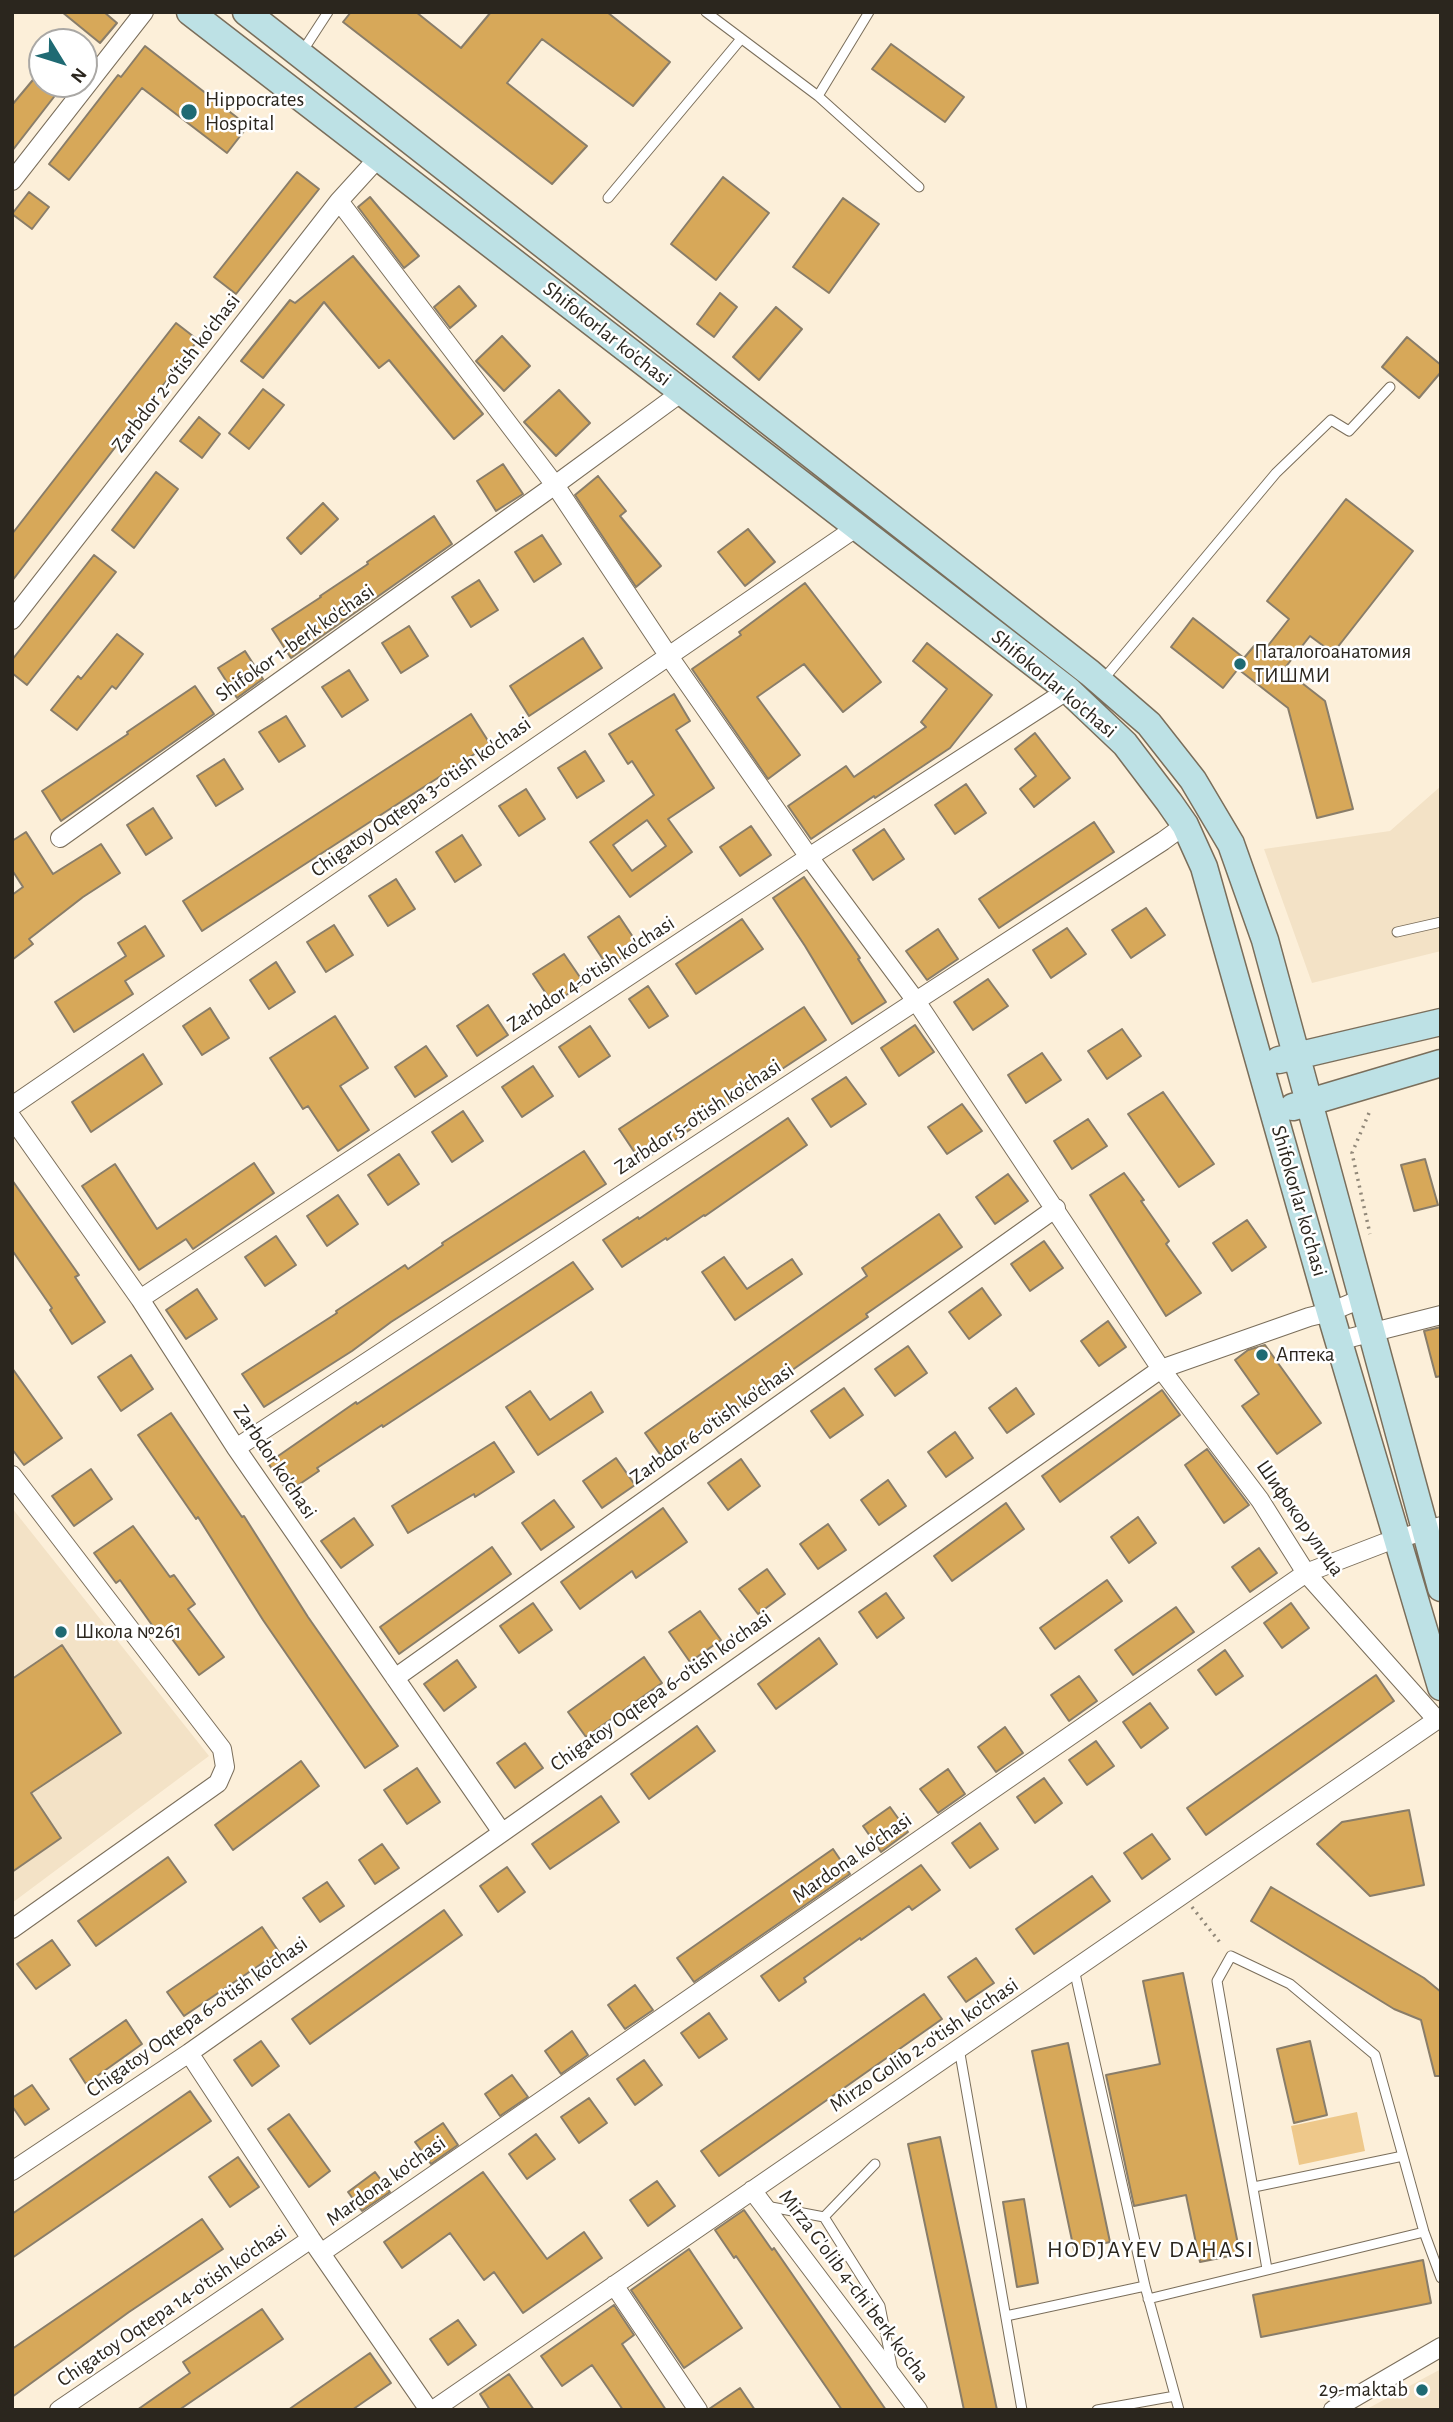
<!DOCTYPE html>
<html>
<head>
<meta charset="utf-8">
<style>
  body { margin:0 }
  #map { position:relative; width:1453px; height:2422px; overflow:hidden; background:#fcefd9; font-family:"Alegreya Sans",sans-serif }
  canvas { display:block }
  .frame { position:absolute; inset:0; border:14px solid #2b261e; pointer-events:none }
  .north { position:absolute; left:28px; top:28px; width:70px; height:70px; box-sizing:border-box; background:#fff; border:2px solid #aaa8a5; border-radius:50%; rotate:128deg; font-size:19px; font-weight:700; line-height:28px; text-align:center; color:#2b261e }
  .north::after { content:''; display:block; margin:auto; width:24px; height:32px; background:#1f6a73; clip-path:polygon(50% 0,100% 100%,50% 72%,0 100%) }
</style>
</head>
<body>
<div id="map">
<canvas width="1453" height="2422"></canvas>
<div class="frame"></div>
<div class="north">N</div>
</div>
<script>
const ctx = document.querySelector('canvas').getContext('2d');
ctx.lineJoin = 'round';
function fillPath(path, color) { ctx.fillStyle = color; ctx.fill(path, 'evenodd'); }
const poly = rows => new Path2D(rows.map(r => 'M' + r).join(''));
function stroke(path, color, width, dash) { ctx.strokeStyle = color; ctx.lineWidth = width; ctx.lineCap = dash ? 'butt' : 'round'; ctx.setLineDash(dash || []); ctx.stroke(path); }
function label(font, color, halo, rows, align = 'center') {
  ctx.font = font + ' "Alegreya Sans",sans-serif'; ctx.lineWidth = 5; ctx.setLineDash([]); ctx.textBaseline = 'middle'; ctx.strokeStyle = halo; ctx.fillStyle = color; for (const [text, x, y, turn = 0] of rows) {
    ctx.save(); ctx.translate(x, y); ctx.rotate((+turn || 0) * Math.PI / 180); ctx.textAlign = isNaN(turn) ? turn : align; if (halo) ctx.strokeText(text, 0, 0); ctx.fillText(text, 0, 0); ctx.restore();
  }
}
const built = poly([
  [1441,786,1441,951,1312,983,1264,849,1390,831],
  [12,1508,209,1756,12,1903],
  [1441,2369,1441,2410,1365,2410]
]);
const green = poly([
  [1357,2112,1365,2151,1299,2165,1291,2126]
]);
const building = poly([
  [62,12,104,12,117,23,100,43,62,12],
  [351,12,416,12,461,48,491,12,607,12,670,62,633,106,542,39,507,83,587,146,552,184,343,22,351,12],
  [891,44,964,97,945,122,872,69,891,44],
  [145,46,248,126,227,153,142,88,69,180,49,164,118,75,121,77,145,46],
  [42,69,42,84,64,84,12,151,12,105,42,69],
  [297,172,319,189,236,294,214,277,297,172],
  [723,177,769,213,716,280,671,244,723,177],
  [29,192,49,207,32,229,12,214,29,192],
  [370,197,419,256,404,268,358,207,370,197],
  [843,198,879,224,829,293,793,267,843,198],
  [353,256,483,414,454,439,389,360,379,368,324,302,263,378,241,361,290,300,295,303,353,256],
  [459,286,476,306,450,328,434,307,459,286],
  [720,293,737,307,714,337,697,324,720,293],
  [776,307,802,329,759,380,733,357,776,307],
  [176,323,198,340,12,581,12,534,176,323],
  [502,336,530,366,504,391,476,361,502,336],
  [1407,337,1441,365,1441,372,1419,398,1382,367,1407,337],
  [263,389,284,405,249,449,229,433,263,389],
  [559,390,590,423,556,456,524,422,559,390],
  [199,417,220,434,202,458,180,441,199,417],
  [503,464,523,494,496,511,477,481,503,464],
  [156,472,178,489,134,548,112,530,156,472],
  [598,476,626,511,620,516,661,566,636,587,575,495,598,476],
  [1346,499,1413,551,1333,653,1310,636,1284,669,1325,701,1353,809,1317,818,1288,708,1238,669,1223,688,1171,647,1193,618,1244,658,1254,646,1263,652,1289,619,1267,601,1346,499],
  [323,503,338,519,301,554,287,538,323,503],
  [434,516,452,544,291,658,272,629,321,597,320,596,368,564,367,562,434,516],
  [748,529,775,562,745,586,718,552,748,529],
  [542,535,561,564,534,582,515,552,542,535],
  [94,555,116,572,27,685,12,673,12,660,94,555],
  [479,580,498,610,471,627,452,597,479,580],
  [805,583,881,682,843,712,804,664,757,697,800,755,768,779,692,669,741,635,739,632,805,583],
  [409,626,428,656,401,673,382,643,409,626],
  [117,634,143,654,116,689,112,686,77,730,51,710,78,676,81,679,117,634],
  [583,638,602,668,529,716,510,686,583,638],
  [927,643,992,695,950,748,875,798,874,796,811,839,788,806,846,766,854,777,926,727,921,722,947,689,913,661,927,643],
  [245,651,263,679,237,698,218,668,245,651],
  [349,670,368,700,342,717,322,687,349,670],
  [195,686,214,714,61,821,42,791,128,734,127,732,195,686],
  [674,694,690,721,676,730,714,788,668,819,692,852,630,897,590,842,654,795,632,761,628,764,609,734,674,694],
  [647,820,666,846,632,871,613,845,647,820],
  [471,714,490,744,202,931,183,901,471,714],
  [286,716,305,746,279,762,259,732,286,716],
  [1035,733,1070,778,1034,807,1020,789,1036,776,1015,749,1035,733],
  [585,751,604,781,577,798,558,768,585,751],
  [224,759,243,789,216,806,197,776,224,759],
  [966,784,986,813,955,834,935,805,966,784],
  [526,789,545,819,519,836,499,806,526,789],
  [153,808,172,838,146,855,127,825,153,808],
  [1094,822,1114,852,999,928,979,899,1094,822],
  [751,826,771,855,740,876,720,847,751,826],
  [884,829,904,859,873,880,853,850,884,829],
  [26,832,53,874,101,844,120,873,83,897,29,939,33,944,12,960,12,895,23,887,12,870,12,841,26,832],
  [462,835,481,865,455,882,436,852,462,835],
  [804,877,860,958,858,959,886,1002,852,1024,805,946,773,898,804,877],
  [396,879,415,909,388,926,369,896,396,879],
  [1146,908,1165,935,1131,958,1112,930,1146,908],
  [619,916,639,946,608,967,588,937,619,916],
  [742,919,763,949,696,994,676,964,742,919],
  [334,925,353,955,326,972,307,942,334,925],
  [145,926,164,956,125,981,133,994,74,1032,55,1002,126,956,118,943,145,926],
  [1067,928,1086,954,1051,978,1033,950,1067,928],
  [938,929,958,959,927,980,906,951,938,929],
  [564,954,584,983,553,1004,533,974,564,954],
  [276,962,295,992,269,1009,250,980,276,962],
  [988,979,1008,1006,973,1030,954,1002,988,979],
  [648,986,668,1016,649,1028,629,999,648,986],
  [488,1005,508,1035,477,1056,457,1026,488,1005],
  [804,1007,826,1040,641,1162,619,1129,804,1007],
  [210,1008,229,1038,202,1055,183,1026,210,1008],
  [335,1016,368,1068,340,1086,369,1130,338,1151,308,1106,303,1109,270,1058,335,1016],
  [915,1025,934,1052,899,1076,881,1048,915,1025],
  [590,1026,610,1056,579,1077,559,1047,590,1026],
  [1122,1029,1141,1056,1107,1079,1088,1051,1122,1029],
  [426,1046,447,1076,415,1097,395,1067,426,1046],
  [1042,1053,1061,1080,1026,1103,1008,1075,1042,1053],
  [143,1054,162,1084,91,1132,72,1102,143,1054],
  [533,1066,553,1096,522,1117,502,1087,533,1066],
  [846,1077,866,1104,831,1127,812,1099,846,1077],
  [1163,1092,1214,1164,1179,1187,1128,1114,1163,1092],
  [962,1104,982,1131,947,1154,928,1127,962,1104],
  [463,1111,483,1141,452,1162,432,1132,463,1111],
  [788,1118,807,1145,705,1216,704,1215,667,1240,666,1238,622,1267,603,1240,638,1217,639,1219,788,1118],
  [1088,1119,1107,1146,1072,1169,1054,1141,1088,1119],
  [584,1151,606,1184,391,1322,352,1351,264,1407,242,1374,337,1313,336,1311,405,1265,408,1269,443,1245,442,1243,584,1151],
  [399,1154,419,1184,388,1205,368,1175,399,1154],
  [1425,1159,1438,1205,1414,1211,1401,1165,1425,1159],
  [254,1163,274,1193,193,1249,186,1239,139,1270,82,1186,115,1164,157,1229,254,1163],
  [1124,1173,1144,1200,1141,1201,1169,1241,1166,1244,1201,1293,1166,1316,1090,1195,1124,1173],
  [1008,1174,1028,1201,995,1224,976,1197,1008,1174],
  [12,1180,79,1275,75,1277,105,1322,72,1344,50,1310,52,1308,12,1250,12,1180],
  [338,1195,358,1224,327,1246,307,1216,338,1195],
  [939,1214,962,1247,866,1314,868,1317,835,1340,664,1460,645,1433,867,1276,862,1268,939,1214],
  [1247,1220,1266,1247,1232,1271,1213,1243,1247,1220],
  [276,1236,296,1265,265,1286,245,1257,276,1236],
  [1044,1241,1063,1268,1030,1291,1011,1264,1044,1241],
  [724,1257,747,1289,792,1259,802,1274,735,1320,702,1272,724,1257],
  [573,1262,593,1289,383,1427,382,1425,317,1468,319,1471,288,1492,268,1463,356,1402,357,1404,573,1262],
  [982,1288,1001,1315,969,1339,949,1312,982,1288],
  [197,1289,217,1319,186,1339,166,1310,197,1289],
  [1108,1321,1126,1347,1099,1366,1081,1341,1108,1321],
  [1441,1327,1441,1376,1436,1377,1424,1331,1441,1327],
  [1265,1345,1321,1423,1277,1454,1242,1406,1259,1394,1235,1360,1248,1350,1265,1345],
  [908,1346,927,1373,895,1396,875,1369,908,1346],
  [131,1355,153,1389,121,1411,98,1377,131,1355],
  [12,1368,62,1438,24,1465,12,1449,12,1368],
  [844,1388,863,1415,830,1438,811,1411,844,1388],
  [1016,1388,1034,1414,1007,1433,989,1408,1016,1388],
  [1162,1390,1180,1415,1060,1502,1042,1476,1162,1390],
  [530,1391,550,1420,591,1392,603,1412,538,1455,506,1407,530,1391],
  [171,1413,242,1517,244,1516,308,1617,398,1746,365,1768,263,1620,198,1517,196,1519,138,1435,171,1413],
  [955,1432,973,1458,946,1477,928,1452,955,1432],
  [494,1442,514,1472,475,1497,474,1494,408,1533,392,1506,494,1442],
  [1207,1449,1249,1505,1224,1523,1185,1465,1207,1449],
  [616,1458,635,1485,602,1508,583,1481,616,1458],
  [741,1459,760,1486,728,1510,708,1483,741,1459],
  [91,1469,112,1499,74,1526,52,1496,91,1469],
  [888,1480,906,1506,879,1525,861,1500,888,1480],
  [554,1500,574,1527,541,1550,522,1523,554,1500],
  [1006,1503,1024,1529,952,1581,934,1556,1006,1503],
  [663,1508,687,1542,636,1578,632,1571,580,1609,561,1582,663,1508],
  [1138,1517,1156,1543,1129,1563,1111,1537,1138,1517],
  [354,1518,373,1545,341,1568,321,1541,354,1518],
  [828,1524,846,1550,818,1569,800,1544,828,1524],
  [133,1526,170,1577,174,1575,195,1604,188,1609,224,1657,199,1675,163,1627,157,1632,120,1580,116,1583,94,1553,133,1526],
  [492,1547,511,1574,399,1654,380,1627,492,1547],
  [1259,1548,1277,1573,1250,1592,1232,1567,1259,1548],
  [767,1569,785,1594,758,1614,739,1589,767,1569],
  [1107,1580,1122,1601,1055,1649,1040,1628,1107,1580],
  [886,1593,904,1618,877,1638,859,1612,886,1593],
  [533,1603,552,1630,519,1653,500,1626,533,1603],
  [1291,1603,1309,1628,1282,1648,1264,1623,1291,1603],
  [1176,1607,1194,1632,1133,1675,1115,1650,1176,1607],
  [700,1611,721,1640,690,1662,669,1632,700,1611],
  [819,1638,837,1664,776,1709,758,1684,819,1638],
  [62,1645,121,1733,31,1793,61,1838,12,1872,12,1679,62,1645],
  [1225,1650,1243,1676,1216,1695,1198,1670,1225,1650],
  [644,1657,662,1683,586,1737,568,1712,644,1657],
  [457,1660,476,1687,444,1711,424,1684,457,1660],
  [1376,1675,1394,1701,1206,1835,1187,1808,1376,1675],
  [1079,1676,1097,1701,1069,1721,1051,1695,1079,1676],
  [1150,1703,1168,1728,1141,1748,1123,1722,1150,1703],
  [697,1726,715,1751,649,1799,631,1774,697,1726],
  [1005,1727,1023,1753,996,1772,978,1747,1005,1727],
  [1096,1741,1114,1766,1087,1785,1069,1760,1096,1741],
  [525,1743,543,1768,515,1788,497,1763,525,1743],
  [301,1761,319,1786,233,1850,215,1825,301,1761],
  [417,1768,440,1802,407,1824,384,1790,417,1768],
  [948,1769,965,1794,938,1813,920,1789,948,1769],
  [1044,1778,1062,1803,1035,1823,1017,1797,1044,1778],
  [601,1796,619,1822,550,1869,532,1844,601,1796],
  [890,1807,908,1832,881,1852,863,1826,890,1807],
  [1409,1810,1424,1885,1370,1896,1317,1844,1342,1822,1409,1810],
  [980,1823,998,1849,970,1868,952,1843,980,1823],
  [1152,1834,1170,1859,1142,1879,1124,1853,1152,1834],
  [382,1844,399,1868,375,1884,359,1860,382,1844],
  [833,1849,850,1874,694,1982,677,1958,833,1849],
  [168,1857,186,1882,96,1946,78,1921,168,1857],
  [921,1865,940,1890,912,1910,909,1906,861,1940,860,1938,804,1978,806,1982,779,2001,761,1976,921,1865],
  [507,1867,525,1892,498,1912,480,1886,507,1867],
  [1092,1876,1110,1901,1034,1954,1016,1929,1092,1876],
  [327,1882,344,1906,320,1922,303,1898,327,1882],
  [1271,1887,1424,1978,1441,1992,1441,2076,1435,2076,1421,2020,1394,2009,1251,1921,1271,1887],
  [444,1910,462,1935,310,2044,292,2019,444,1910],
  [262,1927,279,1952,184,2016,167,1992,262,1927],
  [52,1940,70,1965,36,1989,17,1964,52,1940],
  [976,1958,994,1983,966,2002,948,1977,976,1958],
  [1183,1973,1240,2254,1200,2262,1186,2195,1134,2206,1106,2075,1160,2064,1143,1981,1183,1973],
  [635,1985,653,2010,625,2029,608,2005,635,1985],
  [924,1994,942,2019,719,2176,701,2151,924,1994],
  [709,2013,727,2039,699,2058,681,2033,709,2013],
  [126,2020,142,2044,86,2084,70,2059,126,2020],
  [572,2031,588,2055,561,2074,545,2051,572,2031],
  [261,2041,279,2066,252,2086,234,2060,261,2041],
  [1310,2041,1327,2115,1294,2123,1277,2049,1310,2041],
  [1068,2043,1110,2242,1074,2250,1032,2051,1068,2043],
  [644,2060,662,2085,635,2105,617,2079,644,2060],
  [512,2075,528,2097,500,2116,485,2094,512,2075],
  [32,2085,49,2109,25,2125,12,2106,12,2098,32,2085],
  [190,2091,211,2121,12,2258,12,2214,190,2091],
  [589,2098,607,2123,579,2143,561,2117,589,2098],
  [289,2114,330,2171,309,2187,268,2129,289,2114],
  [443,2123,458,2145,431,2164,415,2142,443,2123],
  [536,2134,555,2159,527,2179,509,2154,536,2134],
  [940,2137,997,2410,964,2410,908,2144,940,2137],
  [238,2157,259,2187,230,2207,209,2177,238,2157],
  [375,2172,390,2192,362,2211,348,2192,375,2172],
  [483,2172,547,2259,584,2232,602,2258,523,2313,494,2272,484,2280,450,2233,402,2268,384,2242,483,2172],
  [657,2181,675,2206,648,2226,630,2200,657,2181],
  [1024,2199,1038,2283,1017,2287,1003,2202,1024,2199],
  [744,2210,772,2250,774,2248,886,2410,842,2410,736,2256,734,2258,715,2230,744,2210],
  [202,2219,223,2249,129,2312,12,2397,12,2349,202,2219],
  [689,2249,742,2328,684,2368,631,2290,689,2249],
  [1423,2260,1431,2303,1261,2337,1253,2295,1423,2260],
  [614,2305,634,2335,622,2344,666,2410,623,2410,592,2365,562,2386,541,2356,614,2305],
  [262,2309,283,2339,179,2410,137,2410,190,2373,183,2362,262,2309],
  [458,2320,476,2345,448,2365,430,2339,458,2320],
  [370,2353,391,2383,352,2410,288,2410,370,2353],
  [509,2374,534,2410,490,2410,480,2394,509,2374],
  [740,2388,755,2410,709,2410,709,2409,740,2388]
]);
const path = poly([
  [1369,1113,1352,1153,1370,1234],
  [1192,1907,1222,1945]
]);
const service = poly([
  [706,12,818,96,919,187],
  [302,52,328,12],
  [818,96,869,12],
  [608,198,741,39],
  [1102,681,1276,473,1331,420,1349,431,1390,387],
  [1397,932,1441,922],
  [1074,1969,1145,2286,1179,2410],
  [959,2048,1022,2410],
  [1254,2187,1403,2156],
  [766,2206,824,2217,880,2306,893,2371],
  [824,2217,875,2164],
  [1267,2269,1217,1981,1231,1956,1290,1984,1375,2055,1424,2232,1441,2278],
  [1148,2299,1424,2232],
  [1006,2316,1145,2286],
  [1097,2410,1175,2396]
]);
const minor = poly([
  [12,181,144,12],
  [339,201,555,485,668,655,809,857,916,1001,1161,1369,1260,1500,1306,1573,1437,1720],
  [12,620,339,201,379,157],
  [60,838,555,485,682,392],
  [12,1106,857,527],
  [12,1118,140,1299,236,1448,501,1831],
  [140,1299,809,857,1068,690],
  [1338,1341,1441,1315],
  [236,1448,916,1001,1163,841,1185,825],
  [12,1475,222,1749,225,1767,218,1783,12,1929],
  [395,1678,1056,1208],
  [189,2053,311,2239,429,2410],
  [12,2171,189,2053,1161,1369,1309,1317,1330,1312,1361,1299],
  [752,2190,918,2410],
  [321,2253,1306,1573,1384,1543,1441,1526],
  [614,2285,698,2410],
  [59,2410,311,2239],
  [433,2410,1441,1717],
  [1333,2410,1441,2347]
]);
const secondary = poly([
  [190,12,1068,690,1125,744,1169,802,1185,825,1204,867,1330,1312,1441,1687],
  [246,12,1090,673,1149,724,1193,780,1231,844,1265,940,1441,1588],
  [1279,1060,1441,1022],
  [1293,1107,1441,1063]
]);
const markers = [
  [189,112,9,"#1f6a73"],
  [1240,664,7,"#1f6a73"],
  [1262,1355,7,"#1f6a73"],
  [61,1632,7,"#1f6a73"],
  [1422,2390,7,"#1f6a73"]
];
const poiNames = [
  ["Hippocrates",205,100],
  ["Hospital",205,124],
  ["Паталогоанатомия",1254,652],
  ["ТИШМИ",1254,676],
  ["Аптека",1276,1355],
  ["Школа №261",75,1632],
  ["29-maktab",1408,2390,"right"]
];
const streetNames = [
  ["Shifokorlar ko'chasi",607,334,38],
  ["Zarbdor 2-o'tish ko'chasi",176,373,-52],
  ["Shifokor 1-berk ko'chasi",295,643,-35],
  ["Shifokorlar ko'chasi",1054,684,40],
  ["Chigatoy Oqtepa 3-o'tish ko'chasi",421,797,-35],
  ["Zarbdor 4-o'tish ko'chasi",591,974,-33],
  ["Zarbdor 5-o'tish ko'chasi",698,1117,-33],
  ["Shifokorlar ko'chasi",1299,1201,74],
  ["Zarbdor 6-o'tish ko'chasi",712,1424,-35],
  ["Zarbdor ko'chasi",275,1462,56],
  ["Шифокор улица",1300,1518,55],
  ["Chigatoy Oqtepa 6-o'tish ko'chasi",661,1691,-35],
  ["Mardona ko'chasi",852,1858,-35],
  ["Chigatoy Oqtepa 6-o'tish ko'chasi",197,2017,-35],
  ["Mirzo Golib 2-o'tish ko'chasi",924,2045,-34],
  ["Mardona ko'chasi",386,2181,-35],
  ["Mirza G'olib 4-chi berk ko'cha",854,2286,53],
  ["Chigatoy Oqtepa 14-o'tish ko'chasi",172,2306,-34]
];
const neighbourhoodNames = [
  ["HODJAYEV DAHASI",1151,2250]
];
fillPath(built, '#f3e2c6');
fillPath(green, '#eec88a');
fillPath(building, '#d7a859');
stroke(building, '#897d69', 2);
stroke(service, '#7a6e5b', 11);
stroke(minor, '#7a6e5b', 20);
stroke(secondary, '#7a6e5b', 29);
stroke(path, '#918879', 3.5, [2, 5]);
stroke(service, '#fff', 9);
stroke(minor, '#fff', 18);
stroke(secondary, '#bde1e5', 26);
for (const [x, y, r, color] of markers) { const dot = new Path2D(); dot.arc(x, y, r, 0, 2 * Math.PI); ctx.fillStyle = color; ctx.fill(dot); stroke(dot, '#fff', 2.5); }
label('21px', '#2b261e', '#fff', poiNames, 'left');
label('21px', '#2b261e', '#fff', streetNames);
ctx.letterSpacing = '2px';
label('23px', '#2b261e', '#fff', neighbourhoodNames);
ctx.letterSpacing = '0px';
</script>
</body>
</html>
